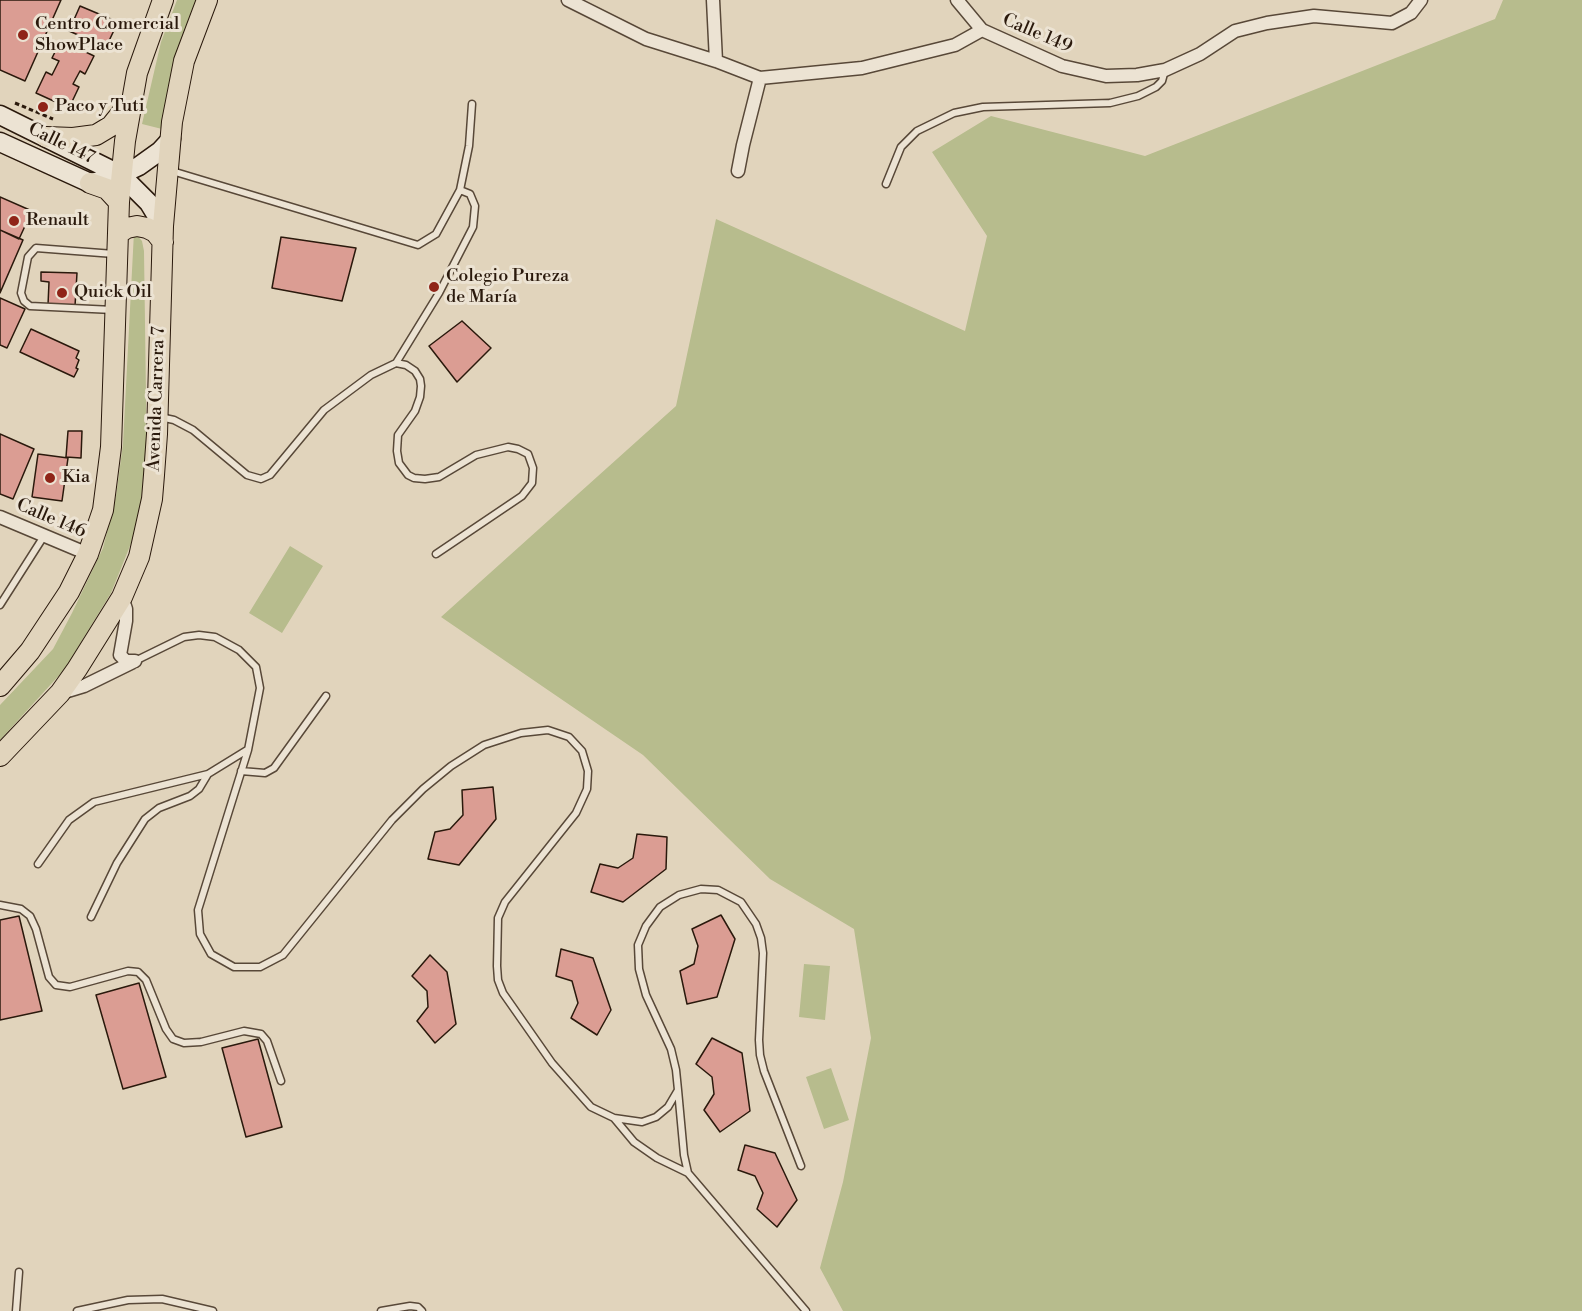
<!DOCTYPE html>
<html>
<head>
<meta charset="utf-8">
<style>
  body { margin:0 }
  canvas { display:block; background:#e1d4bc }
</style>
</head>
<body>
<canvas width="1582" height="1311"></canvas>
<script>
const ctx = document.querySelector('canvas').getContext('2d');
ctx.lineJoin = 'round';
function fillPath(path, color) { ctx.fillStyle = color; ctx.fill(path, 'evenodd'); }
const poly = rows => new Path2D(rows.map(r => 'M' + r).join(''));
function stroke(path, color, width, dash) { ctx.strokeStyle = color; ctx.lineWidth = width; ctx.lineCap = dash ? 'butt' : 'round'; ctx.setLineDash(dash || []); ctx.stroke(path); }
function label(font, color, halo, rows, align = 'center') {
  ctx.font = font + ' "Libre Bodoni",serif'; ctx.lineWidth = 6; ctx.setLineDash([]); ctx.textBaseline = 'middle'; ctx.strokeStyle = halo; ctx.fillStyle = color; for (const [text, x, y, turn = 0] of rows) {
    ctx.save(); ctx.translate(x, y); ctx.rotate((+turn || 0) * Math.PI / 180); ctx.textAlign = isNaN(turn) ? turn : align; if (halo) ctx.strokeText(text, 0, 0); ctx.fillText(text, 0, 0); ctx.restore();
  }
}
const green = poly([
  [177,0,201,0,162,129,142,124,161,42],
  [1503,0,1582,0,1582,1311,843,1311,820,1268,843,1182,871,1038,854,929,770,879,643,755,441,617,676,406,716,219,965,331,987,236,932,152,991,116,1145,156,1495,19],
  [134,232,142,241,144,251,146,395,146,449,141,502,132,541,111,593,64,670,0,740,0,705,53,649,72,613,103,548,116,496,123,444],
  [290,546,323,566,282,633,249,613],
  [804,964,830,966,825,1020,799,1017],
  [831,1068,849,1120,824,1129,806,1077]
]);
const building = poly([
  [0,0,61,0,25,81,0,70,0,0],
  [80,6,118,22,106,47,69,31,80,6],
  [61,40,94,56,85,74,80,71,73,84,79,87,69,108,36,93,46,72,52,75,59,61,52,58,61,40],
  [0,197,32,211,19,239,0,230,0,197],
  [0,230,23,240,0,293,0,230],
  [281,237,356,248,342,301,272,288,281,237],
  [41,272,77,273,75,306,48,305,49,282,41,281,41,272],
  [0,298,25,309,7,348,0,345,0,298],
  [462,321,491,348,457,382,429,346,462,321],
  [31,329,79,351,76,358,79,360,76,368,78,369,74,377,20,352,31,329],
  [68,431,82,431,81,458,66,457,68,431],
  [0,434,34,449,13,499,0,494,0,434],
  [38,454,68,458,62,501,32,497,38,454],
  [493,787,496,819,459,865,428,859,435,832,450,829,463,815,462,790,493,787],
  [637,834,667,837,666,869,623,902,591,892,600,864,618,868,633,858,637,834],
  [721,915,735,939,717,997,687,1004,680,971,694,964,698,946,692,929,721,915],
  [19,916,42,1011,0,1020,0,920,19,916],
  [561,949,593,958,611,1010,597,1035,571,1018,578,1003,572,981,556,976,561,949],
  [430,955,447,972,456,1024,435,1043,417,1021,428,1007,427,991,412,976,430,955],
  [139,983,166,1077,123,1089,96,995,139,983],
  [712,1038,742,1053,750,1111,720,1132,704,1110,714,1094,712,1077,696,1064,712,1038],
  [258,1039,282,1127,246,1137,222,1048,258,1039],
  [745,1145,775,1153,797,1200,777,1227,757,1209,763,1193,755,1176,738,1170,745,1145]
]);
const path = poly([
  [15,103,53,119]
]);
const lane = poly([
  [172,171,418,245,436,234,460,190,469,146,472,104],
  [886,184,901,147,917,131,954,113,983,107,1110,103,1138,96,1156,87,1162,81,1165,70],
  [113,310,30,306,24,301,21,293,28,257,36,248,114,254],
  [396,363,439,293,473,227,475,206,470,194,460,190],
  [160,417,174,420,193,430,247,475,261,479,270,475,324,410,371,375,396,363,406,365,415,371,420,379,421,386,420,397,415,411,398,435,397,451,399,463,408,475,414,478,425,479,439,477,476,455,508,447,518,449,528,454,533,468,532,483,522,496,436,554],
  [0,605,44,536],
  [135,661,184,637,199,635,215,637,239,650,256,667,260,688,248,750,198,910,200,934,211,954,234,967,260,967,283,955,392,820,423,789,451,766,484,745,521,733,548,730,569,737,582,751,588,771,587,789,576,813,505,902,498,918,497,966,498,980,503,993,552,1063,591,1107,614,1118,642,1122,656,1117,668,1107,678,1090,676,1070,671,1049,646,995,639,969,638,945,646,926,660,907,679,895,701,889,718,890,741,902,756,924,761,938,763,953,759,1040,760,1055,764,1071,801,1166],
  [241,771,265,773,274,768,326,696],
  [38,864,69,820,94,802,208,774,247,750],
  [0,905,21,909,30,916,36,929,49,977,56,985,70,987,128,971,138,972,146,980,166,1029,173,1039,184,1043,201,1042,244,1031,261,1034,267,1041,281,1081],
  [91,917,117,863,145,819,159,808,190,796,199,789,208,774],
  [678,1090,684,1155,688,1173,806,1311],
  [614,1118,634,1142,657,1158,688,1173],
  [16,1311,19,1272],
  [77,1311,128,1300,162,1299,213,1311],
  [381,1311,410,1306,418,1307,422,1311]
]);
const street = poly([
  [568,0,646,39,716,61,760,78,862,68,955,45,982,30],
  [713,0,716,61],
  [957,0,982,30,1062,66,1106,76,1137,75,1165,70,1200,54,1235,31,1267,23,1314,16,1392,23,1411,13,1421,0],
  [738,171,743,145,760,78],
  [0,517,88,554],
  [122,597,126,609,126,621,120,655,126,661,135,661],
  [61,693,84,686,135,661]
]);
const secondary = poly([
  [0,115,121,175,149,203,163,226],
  [0,142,90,183,114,178,139,166,160,151,171,139]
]);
const primary = poly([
  [46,137,73,138,96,135,111,126,128,105],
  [90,183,107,189,119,202],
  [119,233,127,228,137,226,147,228,155,232,163,242],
  [0,686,30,651,69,592,88,554,103,510,111,447,119,202,125,141,137,73,163,0],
  [0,756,60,693,77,669,122,597,139,557,152,499,154,475,157,434,163,226,172,122,184,61,207,0]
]);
const markers = [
  [23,35,6,"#8f2418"],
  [43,107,6,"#8f2418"],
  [14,221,6,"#8f2418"],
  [434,287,6,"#8f2418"],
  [62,293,6,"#8f2418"],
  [50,478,6,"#8f2418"]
];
const poiNames = [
  ["Centro Comercial",35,25],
  ["ShowPlace",35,46],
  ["Paco y Tuti",55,107],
  ["Renault",26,221],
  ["Colegio Pureza",446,277],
  ["de María",446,298],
  ["Quick Oil",74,293],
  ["Kia",62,478]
];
const streetNames = [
  ["Calle 149",1037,34,23],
  ["Calle 147",61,144,26],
  ["Avenida Carrera 7",157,399,-88],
  ["Calle 146",51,519,23]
];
fillPath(green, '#b7bc8d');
fillPath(building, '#db9d93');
stroke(building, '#2a190c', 1.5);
stroke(lane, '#584838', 9);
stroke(street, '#584838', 15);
stroke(secondary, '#2a190c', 21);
stroke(primary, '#2a190c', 22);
stroke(path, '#2a190c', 3, [4.5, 3]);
stroke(lane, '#ece3d3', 6);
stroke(street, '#ece3d3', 12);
stroke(secondary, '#ece3d3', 18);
stroke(primary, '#e1d4bc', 20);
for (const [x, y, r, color] of markers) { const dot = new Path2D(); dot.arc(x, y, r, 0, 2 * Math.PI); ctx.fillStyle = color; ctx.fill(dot); stroke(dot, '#ece3d3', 2); }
label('18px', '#2a190c', '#ece3d3', poiNames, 'left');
label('18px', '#2a190c', '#ece3d3', streetNames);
</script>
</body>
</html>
